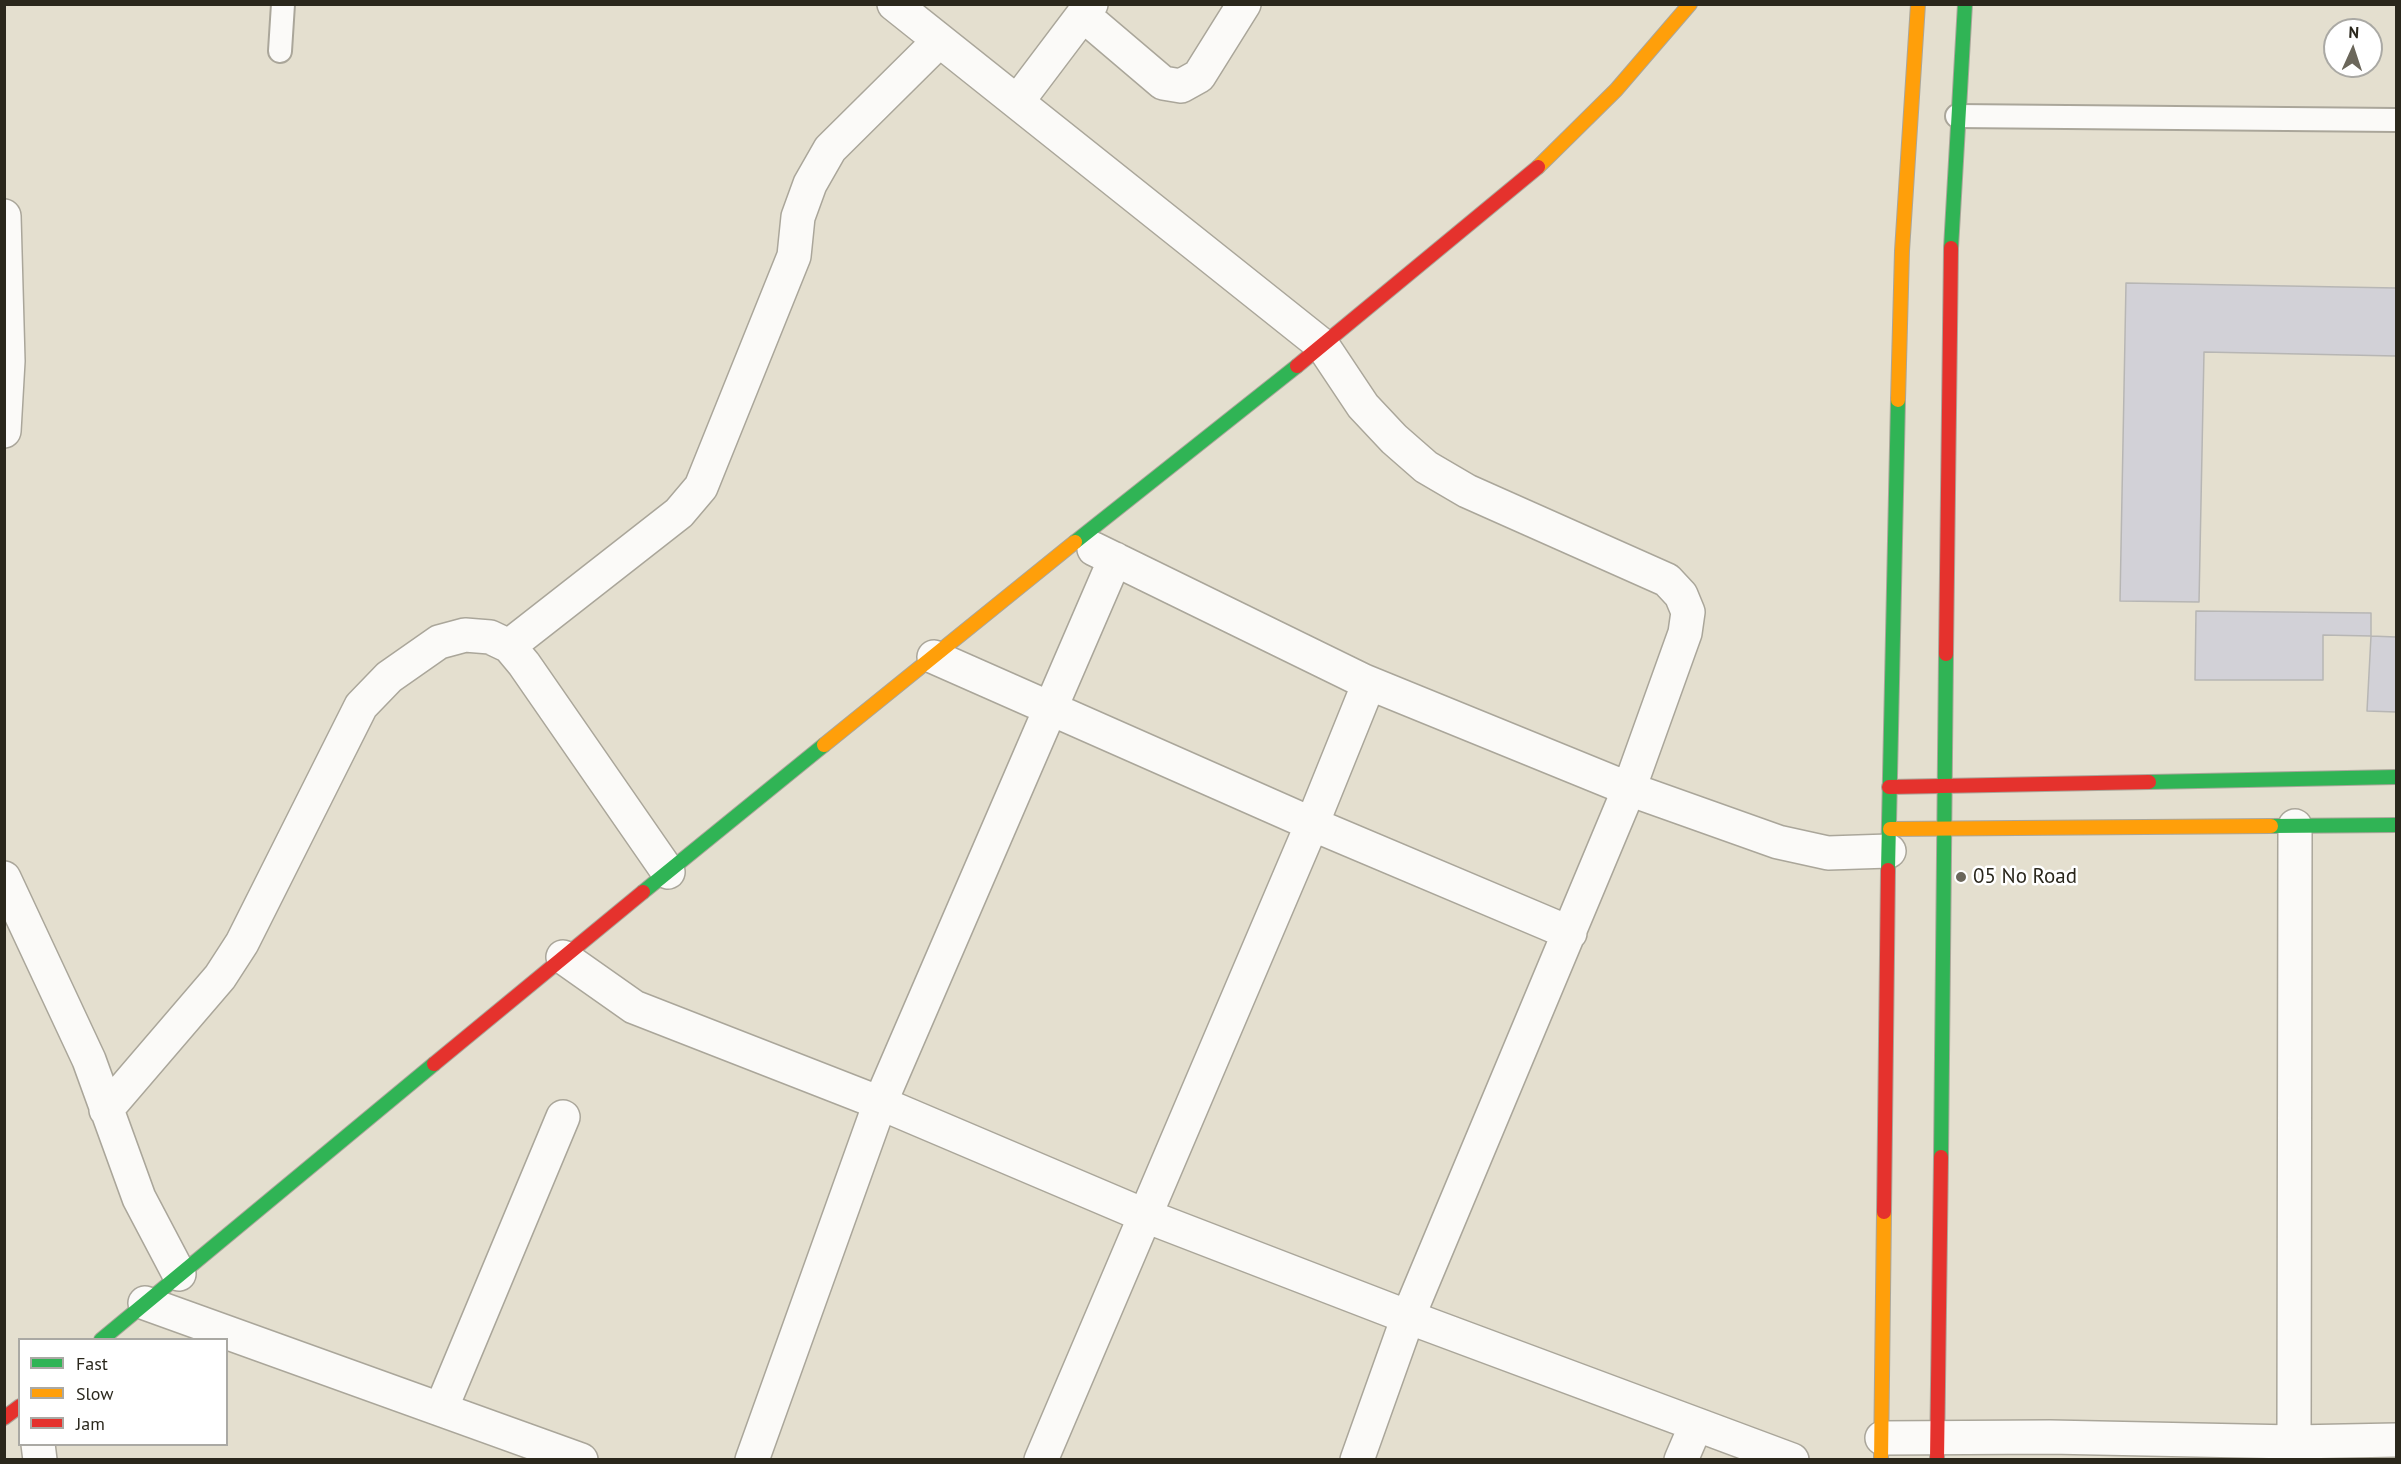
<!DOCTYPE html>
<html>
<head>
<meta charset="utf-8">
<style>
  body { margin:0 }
  #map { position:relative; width:2401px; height:1464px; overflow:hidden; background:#e4dfcf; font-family:"PT Sans",sans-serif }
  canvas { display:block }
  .frame { position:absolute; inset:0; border:6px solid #2a271c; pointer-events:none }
  .legend { position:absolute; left:18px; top:1338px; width:210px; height:108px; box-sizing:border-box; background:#fff; border:2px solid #aaa9a4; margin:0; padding:8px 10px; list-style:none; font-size:18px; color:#2a271c }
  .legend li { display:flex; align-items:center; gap:12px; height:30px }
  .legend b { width:30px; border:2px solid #aaa9a4 }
  .north { position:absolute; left:2323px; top:18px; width:60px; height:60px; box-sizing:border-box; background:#fff; border:2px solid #aaa9a4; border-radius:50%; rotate:3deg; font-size:16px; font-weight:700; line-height:24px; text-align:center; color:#2a271c }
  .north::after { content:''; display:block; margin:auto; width:21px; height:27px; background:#6b675b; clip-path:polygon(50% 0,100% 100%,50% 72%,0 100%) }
</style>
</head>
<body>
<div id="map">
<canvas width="2401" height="1464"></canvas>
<div class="frame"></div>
<ul class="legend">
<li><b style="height:8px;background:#30b455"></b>Fast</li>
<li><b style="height:8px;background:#ff9f0a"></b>Slow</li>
<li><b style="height:8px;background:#e5322d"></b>Jam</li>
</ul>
<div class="north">N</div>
</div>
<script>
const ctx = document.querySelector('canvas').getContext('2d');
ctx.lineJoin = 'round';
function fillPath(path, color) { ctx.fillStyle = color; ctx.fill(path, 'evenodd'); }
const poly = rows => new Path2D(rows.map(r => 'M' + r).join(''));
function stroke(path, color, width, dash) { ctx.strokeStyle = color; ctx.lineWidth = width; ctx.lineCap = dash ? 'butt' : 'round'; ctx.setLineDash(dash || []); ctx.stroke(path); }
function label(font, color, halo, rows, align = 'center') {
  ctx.font = font + ' "PT Sans",sans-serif'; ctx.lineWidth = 5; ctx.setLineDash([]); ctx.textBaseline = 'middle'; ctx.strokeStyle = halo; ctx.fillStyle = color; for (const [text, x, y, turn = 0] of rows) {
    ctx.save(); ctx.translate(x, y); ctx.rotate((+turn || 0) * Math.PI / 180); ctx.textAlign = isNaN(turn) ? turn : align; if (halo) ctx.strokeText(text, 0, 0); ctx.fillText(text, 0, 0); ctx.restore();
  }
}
const building = poly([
  [2126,283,2396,288,2396,356,2204,352,2199,602,2120,601,2126,283],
  [2196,611,2371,613,2371,636,2323,635,2323,680,2195,680,2196,611],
  [2371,636,2396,637,2396,712,2367,711,2371,636]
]);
const lane = poly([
  [280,51,283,4],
  [1957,116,2396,120]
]);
const street = poly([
  [894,4,1323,346,1363,406,1394,439,1426,467,1467,491,1667,580,1681,595,1688,612,1685,633,1629,789,1408,1317,1357,1460],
  [1083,15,1163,83,1181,86,1199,76,1244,4],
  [1017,102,1091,4],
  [4,216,8,361,4,431],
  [1094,549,1364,681,1629,789,1778,842,1828,853,1889,851],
  [509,646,679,513,701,487,794,256,798,217,810,184,830,149,939,41],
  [934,657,1312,824,1570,933],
  [4,878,89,1060,139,1198,179,1274],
  [563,957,634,1007,880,1103,1146,1216,1408,1317,1792,1460],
  [106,1110,220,977,242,943,361,706,389,677,439,642,465,635,490,637,509,646,524,664,668,872],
  [145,1303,581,1460],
  [441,1409,563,1117],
  [1882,1438,2050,1437,2294,1442,2396,1440],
  [2294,1442,2295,826],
  [38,1444,40,1460],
  [752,1460,880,1103,1115,559],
  [1041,1460,1312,824,1369,683],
  [1681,1460,1696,1425]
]);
const fast = poly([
  [1951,248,1965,4],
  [1075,542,1297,366],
  [2149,782,2396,777],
  [2271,826,2396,825],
  [1888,870,1898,400],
  [643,892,824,745],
  [1941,1157,1946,654],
  [101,1340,434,1064]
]);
const slow = poly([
  [1538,167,1616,90,1690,4],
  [1898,400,1902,251,1918,4],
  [824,745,1075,542],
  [1890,829,2271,826],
  [1881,1460,1884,1212]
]);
const jam = poly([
  [1297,366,1538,167],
  [1946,654,1951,248],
  [1889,787,2149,782],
  [434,1064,643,892],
  [1884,1212,1888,870],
  [4,1418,20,1406],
  [1937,1460,1941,1157]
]);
const markers = [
  [1961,877,6,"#6b675b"]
];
const poiNames = [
  ["05 No Road",1973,877]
];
fillPath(building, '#d2d1d7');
stroke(building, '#b7b6b4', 1.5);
stroke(lane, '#aaa69a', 26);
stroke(street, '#aaa69a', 36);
stroke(fast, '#aaa69a', 16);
stroke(slow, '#aaa69a', 16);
stroke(jam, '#aaa69a', 16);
stroke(lane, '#fbfaf8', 22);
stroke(street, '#fbfaf8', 33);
stroke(fast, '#30b455', 14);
stroke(slow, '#ff9f0a', 14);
stroke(jam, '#e5322d', 14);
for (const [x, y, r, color] of markers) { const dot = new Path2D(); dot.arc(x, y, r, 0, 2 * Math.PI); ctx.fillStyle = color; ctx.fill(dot); stroke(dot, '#fff', 2); }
label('21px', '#2a271c', '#fff', poiNames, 'left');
</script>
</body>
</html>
